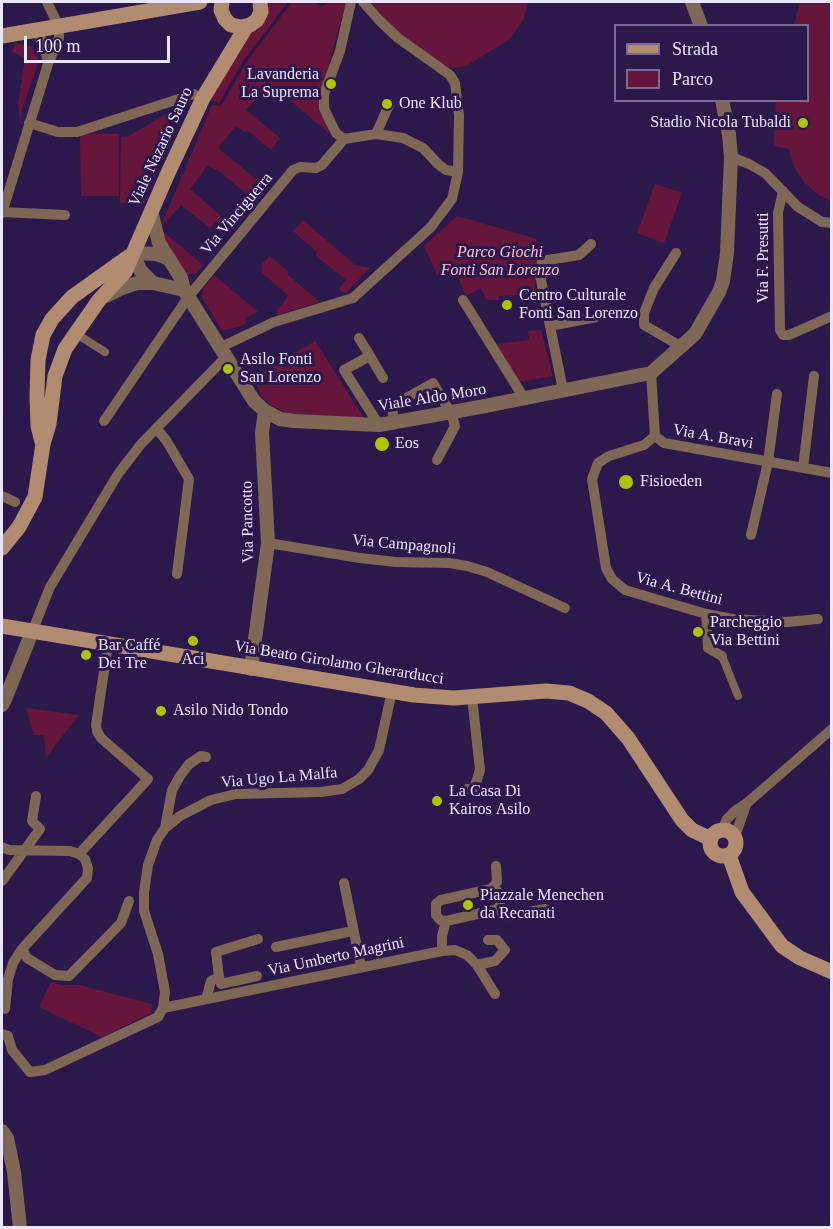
<!DOCTYPE html>
<html>
<head>
<meta charset="utf-8">
<style>
  body { margin:0 }
  #map { position:relative; width:833px; height:1229px; overflow:hidden; background:#2c194b; font-family:Georgia,serif }
  canvas { display:block }
  .frame { position:absolute; inset:0; border:3px solid #ece5ff; pointer-events:none }
  .legend { position:absolute; left:614px; top:24px; width:195px; height:78px; box-sizing:border-box; background:#2c194b; border:2px solid #796b93; margin:0; padding:8px 10px; list-style:none; font-size:18px; color:#ece5ff }
  .legend li { display:flex; align-items:center; gap:12px; height:30px }
  .legend b { width:30px; border:2px solid #796b93 }
  .scale { position:absolute; left:24px; top:36px; width:146px; height:27px; box-sizing:border-box; border:3px solid #ece5ff; border-top:0; padding-left:8px; font-size:18px; line-height:21px; white-space:nowrap; color:#ece5ff; -webkit-text-stroke:4px #2c194b; paint-order:stroke }
</style>
</head>
<body>
<div id="map">
<canvas width="833" height="1229"></canvas>
<div class="frame"></div>
<ul class="legend">
<li><b style="height:8px;background:#b18c70"></b>Strada</li>
<li><b style="height:16px;background:#67163b"></b>Parco</li>
</ul>
<div class="scale">100 m</div>
</div>
<script>
const ctx = document.querySelector('canvas').getContext('2d');
ctx.lineJoin = 'round';
function fillPath(path, color) { ctx.fillStyle = color; ctx.fill(path, 'evenodd'); }
const poly = rows => new Path2D(rows.map(r => 'M' + r).join(''));
function stroke(path, color, width, dash) { ctx.strokeStyle = color; ctx.lineWidth = width; ctx.lineCap = dash ? 'butt' : 'round'; ctx.setLineDash(dash || []); ctx.stroke(path); }
function label(font, color, halo, rows, align = 'center') {
  ctx.font = font + ' Georgia,serif'; ctx.lineWidth = 6; ctx.setLineDash([]); ctx.textBaseline = 'middle'; ctx.strokeStyle = halo; ctx.fillStyle = color; for (const [text, x, y, turn = 0] of rows) {
    ctx.save(); ctx.translate(x, y); ctx.rotate((+turn || 0) * Math.PI / 180); ctx.textAlign = isNaN(turn) ? turn : align; if (halo) ctx.strokeText(text, 0, 0); ctx.fillText(text, 0, 0); ctx.restore();
  }
}
const green = poly([
  [268,2,288,2,243,61,219,103,210,99,246,35,266,13],
  [292,2,313,2,321,7,331,2,346,2,320,96,321,112,329,133,281,93,279,92,277,95,266,88,246,110,280,138,271,150,247,130,245,132,236,126,218,148,267,188,256,202,217,169,216,170,208,165,190,189,221,216,210,228,181,205,160,228,212,105,220,106,224,101,248,60],
  [371,2,528,2,524,19,510,39,466,66,451,68,437,61,404,37,379,13],
  [800,2,831,2,831,201,817,194,804,182,794,167,789,149,774,146,776,101,808,100,808,26,794,25],
  [15,43,32,47,38,58,37,67,23,106,20,121,18,104,25,59,12,51],
  [186,102,144,203,120,203,121,137,129,136],
  [80,134,119,134,119,196,81,196],
  [655,184,682,193,664,243,637,233],
  [457,216,537,239,535,294,499,296,499,300,487,300,480,288,466,296,453,268,438,276,424,246],
  [303,220,355,265,370,268,345,294,339,289,346,280,316,256,317,252,293,231],
  [161,230,203,265,196,274,186,274,167,245],
  [270,256,289,272,287,274,320,302,277,315,277,310,289,296,262,273,262,263],
  [214,275,258,312,246,317,245,324,241,326,222,331,202,297,203,289],
  [541,330,553,376,519,382,497,344,529,340,528,331],
  [315,341,364,418,290,414,272,406,263,398,252,378],
  [26,708,79,715,46,757,44,735,34,735],
  [51,982,61,985,79,985,152,1004,151,1013,102,1037,39,1007]
]);
const pedestrian = poly([
  [75,333,105,352],
  [722,656,738,696]
]);
const minor = poly([
  [37,30,45,48,48,64],
  [29,123,58,132,77,132,194,94],
  [376,134,389,105],
  [344,139,336,133,329,119,324,108,324,94,340,51,351,2],
  [344,139,376,134,403,138,423,148,438,164,446,170,458,172],
  [731,157,749,164,765,173,798,207,822,222,832,223],
  [783,191,778,213,780,330,783,335,789,335,832,316],
  [2,212,65,215],
  [2,213,48,64,59,38,59,27,47,2],
  [676,253,654,288,644,313,644,325,682,347],
  [463,300,524,398],
  [550,326,540,275,542,261,579,255,591,244],
  [359,338,370,356,344,370,379,425],
  [221,347,274,322,353,298,431,227,452,199,458,172,459,115,455,83,450,75,398,38,379,20,363,2],
  [370,356,383,378],
  [651,373,655,436,664,443,832,473],
  [563,390,550,326,596,317],
  [104,421,189,296,293,170,300,167,316,168,322,165,344,139],
  [394,422,392,406,433,383,451,413,455,426,437,460],
  [156,428,166,440,189,479,177,574],
  [655,436,644,445,609,456,598,463,592,479,606,568,612,579,625,590,706,614,733,619,787,622,818,619],
  [803,468,814,376],
  [2,496,15,502],
  [751,535,768,462,777,394],
  [268,543,360,558,396,562,449,563,467,566,487,572,565,608],
  [706,614,708,648,722,656],
  [32,632,50,587,118,474,141,444,227,356],
  [467,789,474,789,480,770,472,697],
  [165,828,172,790,180,776,189,764,201,756,206,757],
  [722,830,727,819,735,811,747,803,832,729],
  [735,836,746,805],
  [2,847,9,850,70,851,79,854,85,859,88,868,87,878,22,949,27,958,55,975,69,976,121,923,129,901],
  [79,854,148,779,101,738,97,731,96,725,108,644],
  [2,881,40,829,32,821,36,796],
  [344,883,361,967],
  [491,889,497,891,500,895,500,907,495,910,446,921,440,920,436,915,436,904,441,900,491,889],
  [491,889,497,882,496,866],
  [495,910,508,916,545,909],
  [276,947,353,931],
  [442,951,442,936,446,921],
  [477,965,495,961,505,950,497,940,488,940],
  [219,977,216,952,258,939],
  [206,999,211,981,219,977,221,984,257,976],
  [163,1008,442,951,455,950,467,955,477,965,495,994],
  [5,1009,8,979,13,963,22,949],
  [2,1034,8,1036,12,1050,30,1072,45,1070,158,1017,163,1008,165,992,158,954,144,911,144,892,148,865,157,840,165,828,180,816,211,800,236,794,321,792,342,789,359,779,368,770,379,750,392,691]
]);
const tertiary = poly([
  [692,2,701,26],
  [151,211,159,243,181,278,184,290,254,401,265,411,280,419,294,421,379,425,480,407,651,373,695,334,719,292,723,281,727,253,731,157,729,134,722,100],
  [167,258,156,254,133,253,140,270,153,283,184,290],
  [106,296,120,289,137,283,153,283],
  [251,669,268,543,262,433,265,411],
  [2,705,6,697,32,632],
  [2,1131,7,1138,14,1172,20,1228]
]);
const secondary = poly([
  [222,2,221,10,225,19,231,25,241,27,250,25,257,20,261,12,260,2],
  [2,36,200,2],
  [42,442,38,426,37,395,38,360,43,335,52,319,72,297,128,257],
  [2,548,19,527,35,497,43,444,49,424,55,376,65,349,99,300,125,272,168,173,203,98,246,27],
  [2,626,414,695,454,698,546,691,569,693,588,701,606,713,628,738,682,820,692,830,711,839],
  '710 843a13 13 0 1 1 26 0a13 13 0 1 1-26 0Z',
  [729,855,742,892,782,946,800,958,832,972]
]);
const markers = [
  [331,84,6,"#afc503"],
  [387,104,6,"#afc503"],
  [803,123,6,"#afc503"],
  [507,305,6,"#afc503"],
  [228,369,6,"#afc503"],
  [382,444,8,"#afc503"],
  [626,482,8,"#afc503"],
  [698,632,6,"#afc503"],
  [193,641,6,"#afc503"],
  [86,655,6,"#afc503"],
  [161,711,6,"#afc503"],
  [437,801,6,"#afc503"],
  [468,905,6,"#afc503"]
];
const poiNames = [
  ["Lavanderia",319,75,"right"],
  ["La Suprema",319,93,"right"],
  ["One Klub",399,104],
  ["Stadio Nicola Tubaldi",791,123,"right"],
  ["Centro Culturale",519,296],
  ["Fonti San Lorenzo",519,314],
  ["Asilo Fonti",240,360],
  ["San Lorenzo",240,378],
  ["Eos",395,444],
  ["Fisioeden",640,482],
  ["Parcheggio",710,623],
  ["Via Bettini",710,641],
  ["Bar Caffé",98,646],
  ["Dei Tre",98,664],
  ["Aci",193,660,"center"],
  ["Asilo Nido Tondo",173,711],
  ["La Casa Di",449,792],
  ["Kairos Asilo",449,810],
  ["Piazzale Menechen",480,896],
  ["da Recanati",480,914]
];
const streetNames = [
  ["Viale Nazario Sauro",161,147,-65],
  ["Via Vinciguerra",237,214,-50],
  ["Via F. Presutti",764,258,-90],
  ["Viale Aldo Moro",432,398,-9],
  ["Via A. Bravi",713,437,10],
  ["Via Pancotto",248,522,-91],
  ["Via Campagnoli",404,545,5],
  ["Via A. Bettini",679,589,15],
  ["Via Beato Girolamo Gherarducci",339,663,9],
  ["Via Ugo La Malfa",279,778,-5],
  ["Via Umberto Magrini",336,957,-12]
];
const parkNames = [
  ["Parco Giochi",500,253],
  ["Fonti San Lorenzo",500,271]
];
fillPath(green, '#67163b');
stroke(pedestrian, '#7f6756', 8);
stroke(minor, '#7f6756', 10);
stroke(tertiary, '#7f6756', 14);
stroke(secondary, '#b18c70', 15);
for (const [x, y, r, color] of markers) { const dot = new Path2D(); dot.arc(x, y, r, 0, 2 * Math.PI); ctx.fillStyle = color; ctx.fill(dot); stroke(dot, '#2c194b', 2); }
label('16px', '#ece5ff', '#2c194b', poiNames, 'left');
label('16px', '#ece5ff', '#2c194b', streetNames);
label('italic 16px', '#fbc0d3', '#2c194b', parkNames);
</script>
</body>
</html>
